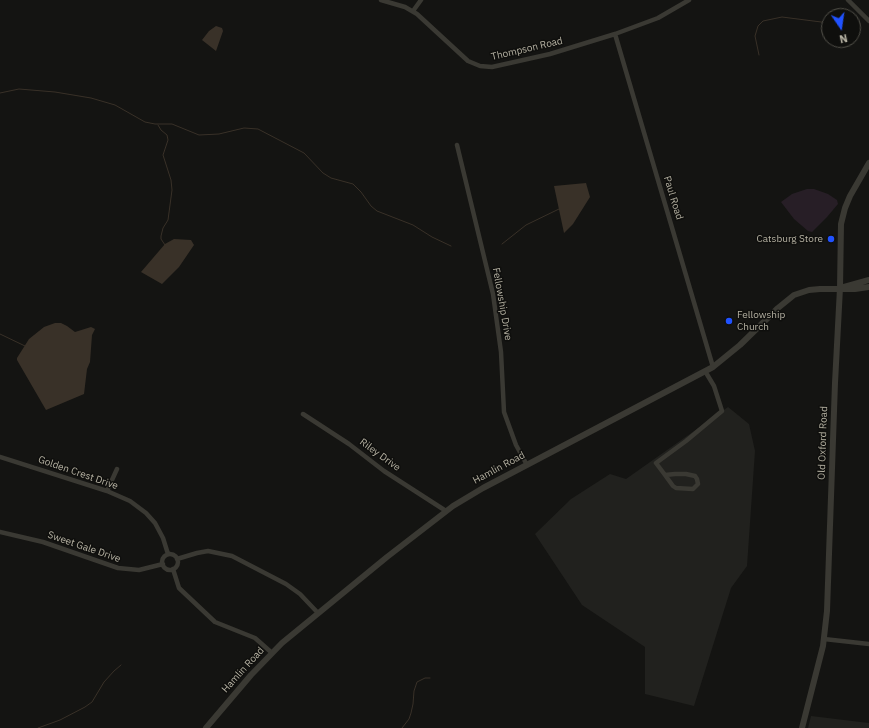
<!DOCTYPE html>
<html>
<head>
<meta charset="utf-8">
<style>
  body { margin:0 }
  #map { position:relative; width:869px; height:728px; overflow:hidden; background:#141412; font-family:"IBM Plex Sans",sans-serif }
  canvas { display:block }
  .north { position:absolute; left:821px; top:8px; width:40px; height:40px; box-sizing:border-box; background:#0f0f0d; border:1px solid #525049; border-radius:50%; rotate:167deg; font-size:11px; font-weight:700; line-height:16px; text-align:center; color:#b6b2a3 }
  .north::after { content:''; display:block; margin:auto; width:14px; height:18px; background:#2052ff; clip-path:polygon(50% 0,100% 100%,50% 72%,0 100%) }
</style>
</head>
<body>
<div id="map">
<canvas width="869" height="728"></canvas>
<div class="north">N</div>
</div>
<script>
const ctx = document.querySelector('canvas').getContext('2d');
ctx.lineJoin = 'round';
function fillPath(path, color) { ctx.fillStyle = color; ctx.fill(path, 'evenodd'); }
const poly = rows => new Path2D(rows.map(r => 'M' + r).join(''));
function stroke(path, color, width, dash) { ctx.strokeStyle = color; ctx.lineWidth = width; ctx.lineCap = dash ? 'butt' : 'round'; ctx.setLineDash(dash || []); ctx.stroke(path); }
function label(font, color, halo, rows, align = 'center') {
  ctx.font = font + ' "IBM Plex Sans",sans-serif'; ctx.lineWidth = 3; ctx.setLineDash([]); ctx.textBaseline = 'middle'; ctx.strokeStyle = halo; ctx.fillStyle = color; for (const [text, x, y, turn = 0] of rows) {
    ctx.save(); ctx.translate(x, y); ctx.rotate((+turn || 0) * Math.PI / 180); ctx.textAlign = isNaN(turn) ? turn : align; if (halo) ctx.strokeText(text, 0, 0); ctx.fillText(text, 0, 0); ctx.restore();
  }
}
const built = poly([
  [728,407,749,424,755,451,747,566,731,588,694,706,645,694,645,647,582,605,535,534,571,499,610,474,626,479],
  [811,716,869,723,869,728,808,728]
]);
const green = poly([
  [807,189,814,189,828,194,837,200,838,204,827,217,812,232,808,231,794,219,781,202,792,194]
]);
const water = poly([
  [216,26,222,28,223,31,216,51,202,40,209,31],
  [586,183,590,197,573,224,564,233,554,186],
  [174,239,191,240,194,245,179,267,162,284,141,272,165,244],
  [55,323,61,323,67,326,75,332,91,327,95,329,92,335,90,362,87,369,84,394,46,410,17,360,17,358,29,339,44,327]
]);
const stream = poly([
  [853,25,860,24],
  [759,55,755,36,758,26,763,21,782,17,829,23],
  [0,93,19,89,55,92,91,98,115,105,145,122,155,124,172,124,199,135,219,134,244,128,258,129,304,153,323,173,331,178,353,184,361,192,371,206,377,211,413,225,432,237,451,246],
  [158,125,161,130,167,135,168,140,163,155,171,180,172,190,168,220,163,228,161,236,161,239,165,245],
  [502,244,526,225,559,209],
  [0,334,25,346],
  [38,728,60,720,85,707,92,702,104,682,114,671,121,665],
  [402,728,409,719,411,713,413,704,414,691,417,682,425,678,430,678]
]);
const minor = poly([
  [381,0,405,7,417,14,468,61,480,66,492,67,550,54,615,34,658,18,689,0],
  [848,0,869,21],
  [413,11,421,0],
  [615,34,713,367],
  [457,145,493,294,501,352,504,412,516,445,527,465],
  [303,414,349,444,384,471,446,511],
  [0,457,107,491,130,501,146,513,155,523,163,538,168,554],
  [675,474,686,474,695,476,697,479,698,484,693,489,676,488,673,486,665,475,675,474],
  [665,475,656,463,686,441,722,411,714,386,705,371],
  [107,491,117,469],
  [0,532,43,542,118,568,139,570,163,564],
  '162 562a8 8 0 1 1 16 0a8 8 0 1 1-16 0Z',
  [177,559,197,553,208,551,232,556,286,584,300,594,318,613],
  [173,569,179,588,215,622,255,638,272,653],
  [824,639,869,644]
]);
const tertiary = poly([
  [844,287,869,280],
  [206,728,251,675,282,643,387,557,453,506,483,488,713,367,740,345,778,308,794,295,809,290,820,289,855,289,869,287],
  [802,728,823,646,827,611,835,383,840,288,841,224,845,208,850,196,869,163]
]);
const markers = [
  [831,239,4,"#2052ff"],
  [729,321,4,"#2052ff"]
];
const streetNames = [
  ["Thompson Road",527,49,-13],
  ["Paul Road",673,198,73],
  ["Fellowship Drive",502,304,80],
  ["Old Oxford Road",823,443,-88],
  ["Riley Drive",380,455,36],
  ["Hamlin Road",499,468,-28],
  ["Golden Crest Drive",78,473,19],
  ["Sweet Gale Drive",84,547,19],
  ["Hamlin Road",243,670,-48]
];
const poiNames = [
  ["Catsburg Store",823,239],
  ["Fellowship",737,315,"left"],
  ["Church",737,327,"left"]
];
fillPath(built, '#21211e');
fillPath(green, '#271e26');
fillPath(water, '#393128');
stroke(stream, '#393128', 1);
stroke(minor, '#3a3933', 4.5);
stroke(tertiary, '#3a3933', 6);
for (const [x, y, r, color] of markers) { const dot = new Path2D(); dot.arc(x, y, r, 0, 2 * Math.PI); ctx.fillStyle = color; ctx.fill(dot); stroke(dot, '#0f0f0d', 1.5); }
label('10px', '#b6b2a3', '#0f0f0d', streetNames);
label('10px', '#b6b2a3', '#0f0f0d', poiNames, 'right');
</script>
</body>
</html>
